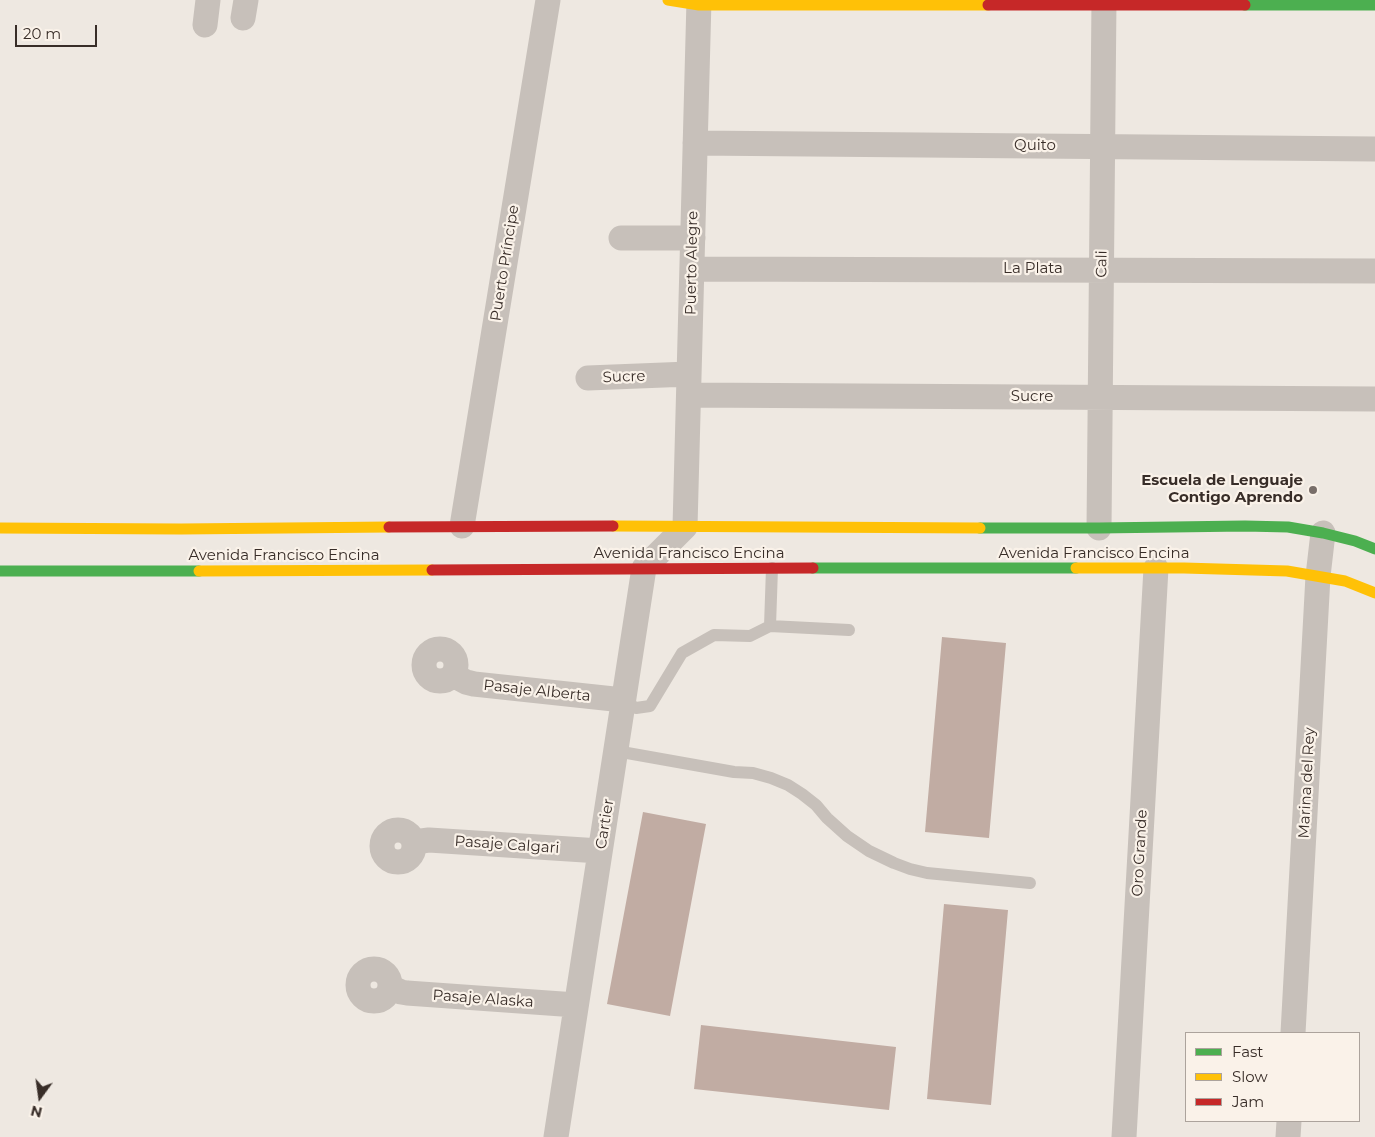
<!DOCTYPE html>
<html>
<head>
<meta charset="utf-8">
<style>
  body { margin:0 }
  #map { position:relative; width:1375px; height:1137px; overflow:hidden; background:#eee8e1; font-family:Montserrat,sans-serif }
  canvas { display:block }
  .legend { position:absolute; left:1185px; top:1032px; width:175px; height:90px; box-sizing:border-box; background:#faf2e9; border:1px solid #aca39c; margin:0; padding:6px 9px; list-style:none; font-size:15px; color:#382d28 }
  .legend li { display:flex; align-items:center; gap:10px; height:25px }
  .legend b { width:25px; border:1px solid #aca39c }
  .north { position:absolute; left:15px; top:1072px; width:50px; height:50px; -webkit-text-stroke:4px #faf2e9; paint-order:stroke; rotate:194deg; font-size:14px; font-weight:700; line-height:20px; text-align:center; color:#382d28 }
  .north::after { content:''; display:block; margin:auto; width:18px; height:22px; background:#382d28; clip-path:polygon(50% 0,100% 100%,50% 72%,0 100%) }
  .scale { position:absolute; left:15px; top:25px; width:82px; height:22px; box-sizing:border-box; border:2px solid #382d28; border-top:0; padding-left:6px; font-size:15px; line-height:18px; white-space:nowrap; color:#382d28; -webkit-text-stroke:4px #faf2e9; paint-order:stroke }
</style>
</head>
<body>
<div id="map">
<canvas width="1375" height="1137"></canvas>
<ul class="legend">
<li><b style="height:6px;background:#4caf50"></b>Fast</li>
<li><b style="height:6px;background:#ffc107"></b>Slow</li>
<li><b style="height:6px;background:#c62828"></b>Jam</li>
</ul>
<div class="north">N</div>
<div class="scale">20 m</div>
</div>
<script>
const ctx = document.querySelector('canvas').getContext('2d');
ctx.lineJoin = 'round';
function fillPath(path, color) { ctx.fillStyle = color; ctx.fill(path, 'evenodd'); }
const poly = rows => new Path2D(rows.map(r => 'M' + r).join(''));
function stroke(path, color, width, dash) { ctx.strokeStyle = color; ctx.lineWidth = width; ctx.lineCap = dash ? 'butt' : 'round'; ctx.setLineDash(dash || []); ctx.stroke(path); }
function label(font, color, halo, rows, align = 'center') {
  ctx.font = font + ' Montserrat,sans-serif'; ctx.lineWidth = 4.5; ctx.setLineDash([]); ctx.textBaseline = 'middle'; ctx.strokeStyle = halo; ctx.fillStyle = color; for (const [text, x, y, turn = 0] of rows) {
    ctx.save(); ctx.translate(x, y); ctx.rotate((+turn || 0) * Math.PI / 180); ctx.textAlign = isNaN(turn) ? turn : align; if (halo) ctx.strokeText(text, 0, 0); ctx.fillText(text, 0, 0); ctx.restore();
  }
}
const building = poly([
  [942,637,1006,643,989,838,925,832],
  [643,812,706,824,670,1016,607,1004],
  [944,904,1008,910,991,1105,927,1099],
  [701,1025,896,1047,889,1110,694,1089]
]);
const lane = poly([
  [772,568,770,626,849,630],
  [623,700,636,708,650,706,682,653,714,635,750,636,770,626],
  [616,751,734,772,753,773,771,778,788,785,802,794,816,805,827,818,847,836,869,851,894,863,910,869,927,873,1030,883]
]);
const street = poly([
  [243,18,246,0],
  [205,25,208,0],
  [695,143,1375,149],
  [621,238,693,238],
  [692,269,1375,271],
  [588,378,689,374],
  [689,395,1375,399],
  [462,526,548,0],
  [1099,528,1104,0],
  '424 665a16 16 0 1 1 32 0a16 16 0 1 1-32 0Z',
  [453,675,466,682,474,684,623,700],
  '382 846a16 16 0 1 1 32 0a16 16 0 1 1-32 0Z',
  [414,842,429,840,600,851],
  '358 985a16 16 0 1 1 32 0a16 16 0 1 1-32 0Z',
  [390,987,401,992,407,993,576,1005],
  [1293,1033,1318,576,1323,533],
  [556,1137,644,568,685,527,699,0],
  [1124,1137,1156,568],
  [1288,1137,1289,1121]
]);
const fast = poly([
  [1245,5,1375,5],
  [980,528,1099,528,1245,526,1288,527,1323,533,1355,541,1375,549],
  [813,568,1076,568],
  [0,571,199,571]
]);
const slow = poly([
  [668,0,699,5,988,5],
  [613,526,980,528],
  [0,528,181,529,389,527],
  [1076,568,1184,568,1287,571,1345,581,1375,593],
  [199,571,432,570]
]);
const jam = poly([
  [988,5,1245,5],
  [389,527,613,526],
  [432,570,813,568]
]);
const markers = [
  [1313,490,5,"#786e69"]
];
const streetNames = [
  ["Quito",1035,146],
  ["Puerto Príncipe",505,263,-81],
  ["Puerto Alegre",692,263,-89],
  ["Cali",1102,264,-89],
  ["La Plata",1033,269],
  ["Sucre",624,377,-2],
  ["Sucre",1032,397],
  ["Avenida Francisco Encina",689,554],
  ["Avenida Francisco Encina",1094,554],
  ["Avenida Francisco Encina",284,556],
  ["Pasaje Alberta",537,691,6],
  ["Marina del Rey",1307,783,-87],
  ["Cartier",605,824,-81],
  ["Pasaje Calgari",507,845,4],
  ["Oro Grande",1140,853,-87],
  ["Pasaje Alaska",483,999,4]
];
const poiNames = [
  ["Escuela de Lenguaje",1303,481],
  ["Contigo Aprendo",1303,498]
];
fillPath(building, '#c1aca3');
stroke(lane, '#c7c0ba', 12);
stroke(street, '#c7c0ba', 25);
stroke(fast, '#4caf50', 11);
stroke(slow, '#ffc107', 11);
stroke(jam, '#c62828', 11);
for (const [x, y, r, color] of markers) { const dot = new Path2D(); dot.arc(x, y, r, 0, 2 * Math.PI); ctx.fillStyle = color; ctx.fill(dot); stroke(dot, '#faf2e9', 2); }
label('15px', '#382d28', '#faf2e9', streetNames);
label('bold 15px', '#382d28', '#faf2e9', poiNames, 'right');
</script>
</body>
</html>
